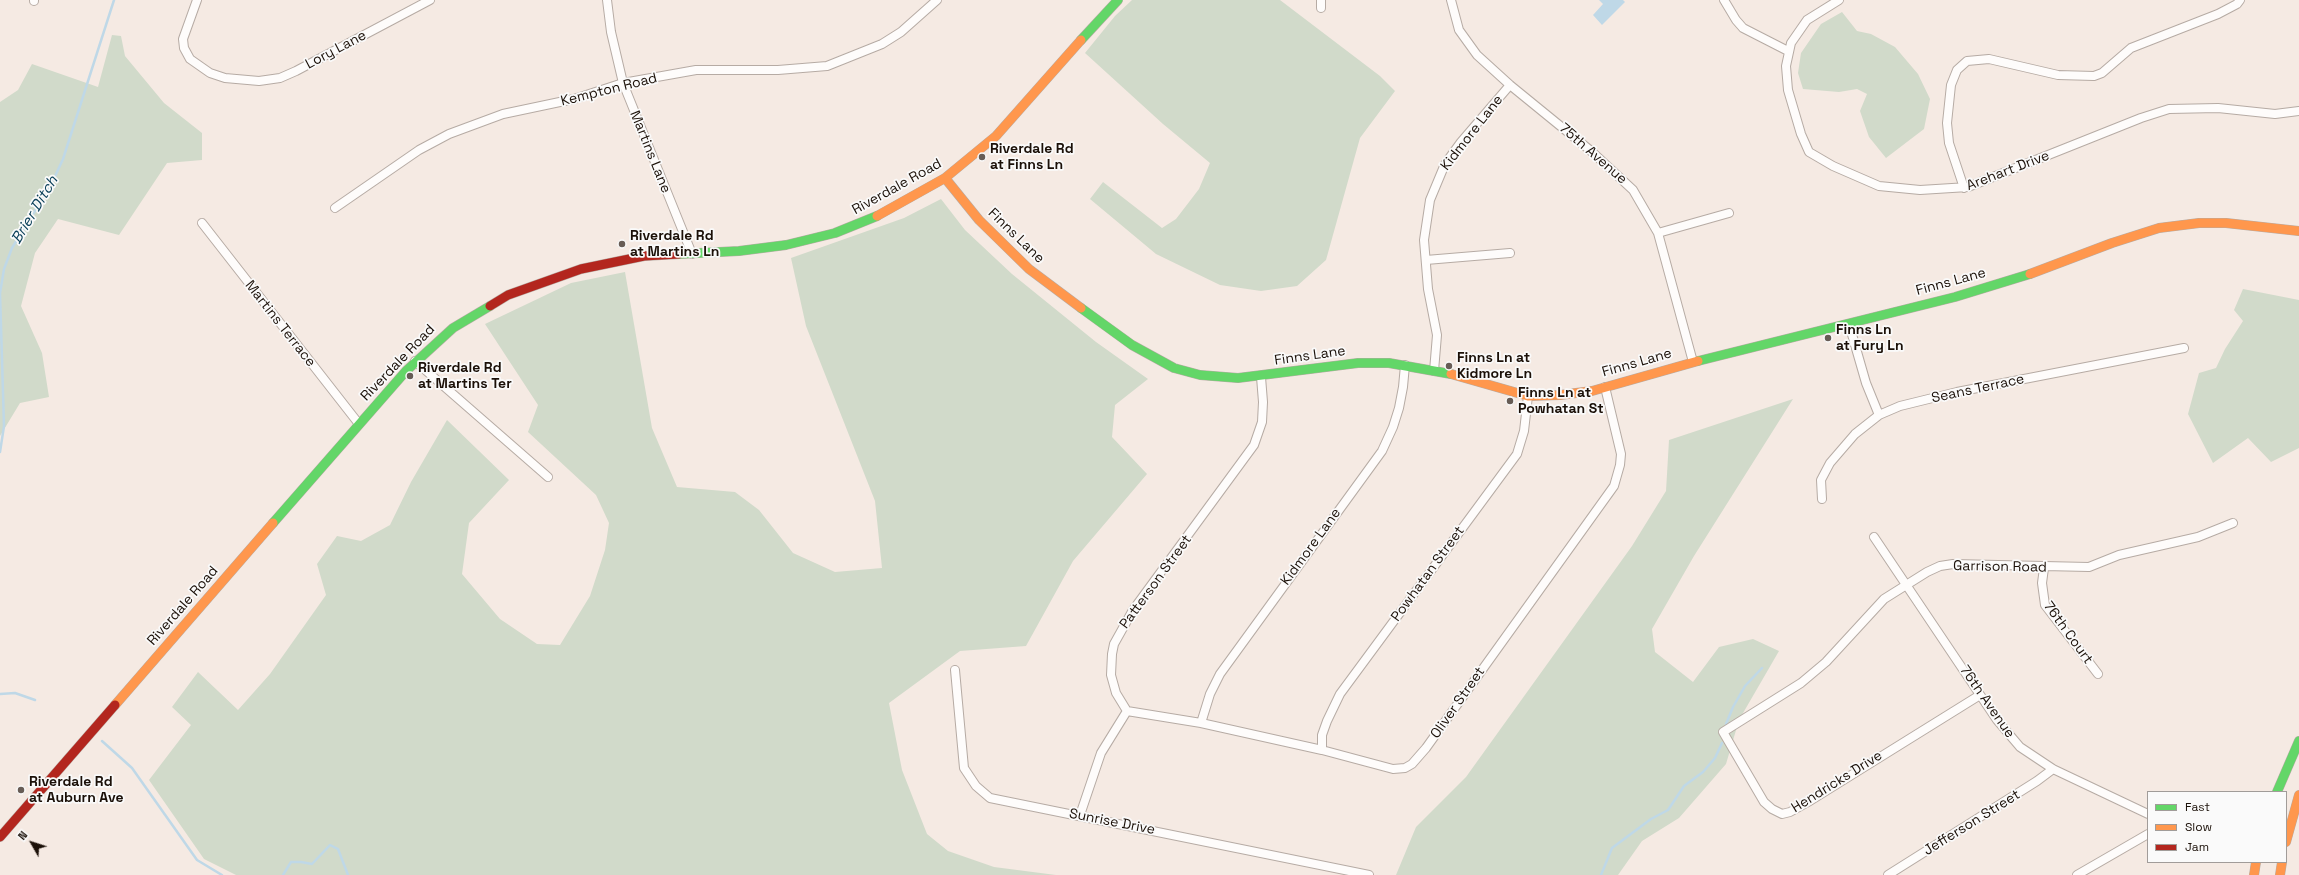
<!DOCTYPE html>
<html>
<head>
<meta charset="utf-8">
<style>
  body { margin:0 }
  #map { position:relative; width:2299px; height:875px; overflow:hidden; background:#f5eae3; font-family:"Space Grotesk",sans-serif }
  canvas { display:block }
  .legend { position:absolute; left:2147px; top:791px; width:140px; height:72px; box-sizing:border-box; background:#fafafa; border:1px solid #a19c99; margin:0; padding:5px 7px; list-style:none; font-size:12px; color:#1b1008 }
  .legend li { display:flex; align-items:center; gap:8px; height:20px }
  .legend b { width:20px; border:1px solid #a19c99 }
  .north { position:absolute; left:12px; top:823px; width:40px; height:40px; -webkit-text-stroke:3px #fafafa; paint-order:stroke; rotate:309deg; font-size:11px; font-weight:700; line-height:16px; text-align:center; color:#1b1008 }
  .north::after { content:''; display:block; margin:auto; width:14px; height:18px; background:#1b1008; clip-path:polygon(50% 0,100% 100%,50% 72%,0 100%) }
</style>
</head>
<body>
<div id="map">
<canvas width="2299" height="875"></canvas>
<ul class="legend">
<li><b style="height:5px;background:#63d668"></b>Fast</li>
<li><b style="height:5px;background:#ff974d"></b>Slow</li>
<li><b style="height:5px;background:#b3261e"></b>Jam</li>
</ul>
<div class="north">N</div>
</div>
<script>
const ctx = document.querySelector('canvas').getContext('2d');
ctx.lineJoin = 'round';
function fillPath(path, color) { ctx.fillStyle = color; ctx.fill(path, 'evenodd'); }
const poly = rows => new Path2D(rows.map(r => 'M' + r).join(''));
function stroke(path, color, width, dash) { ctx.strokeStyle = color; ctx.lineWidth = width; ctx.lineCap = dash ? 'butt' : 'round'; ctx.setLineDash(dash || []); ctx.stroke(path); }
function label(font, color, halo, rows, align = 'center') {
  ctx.font = font + ' "Space Grotesk",sans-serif'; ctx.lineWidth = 3.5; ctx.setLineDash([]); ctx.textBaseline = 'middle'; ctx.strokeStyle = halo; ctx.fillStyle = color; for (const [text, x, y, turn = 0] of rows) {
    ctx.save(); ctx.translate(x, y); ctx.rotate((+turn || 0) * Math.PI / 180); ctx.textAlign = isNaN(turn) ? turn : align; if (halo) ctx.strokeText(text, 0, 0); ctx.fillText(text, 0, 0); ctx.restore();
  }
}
const green = poly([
  [1132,0,1280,0,1380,76,1395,91,1360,138,1326,260,1297,286,1261,291,1220,285,1156,254,1090,199,1103,182,1162,228,1176,219,1199,189,1210,163,1163,124,1085,53,1115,16],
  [1842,12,1857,31,1871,34,1895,47,1918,74,1930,99,1924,129,1886,158,1869,137,1860,111,1867,94,1857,89,1839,92,1803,89,1798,73,1801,53,1821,24],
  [112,35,121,36,125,56,164,103,202,133,202,160,167,163,119,235,58,219,35,253,21,306,42,353,49,397,20,403,0,436,0,102,18,90,32,64,98,87],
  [941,199,965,230,1012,274,1096,342,1148,379,1115,405,1112,437,1147,474,1073,561,1026,646,960,651,889,703,902,770,927,834,948,851,994,867,1056,875,236,875,204,859,149,780,191,725,172,707,198,672,238,710,270,674,326,595,317,564,337,536,361,541,390,525,411,482,447,420,509,480,469,523,462,574,500,619,537,644,560,645,590,596,605,550,609,523,596,495,528,432,538,405,485,324,571,283,625,272,652,428,677,487,735,492,759,510,793,553,835,572,882,568,875,501,806,326,791,258,904,218],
  [2243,289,2299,300,2299,448,2271,462,2248,438,2213,463,2188,414,2199,373,2216,368,2225,349,2243,321,2234,310],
  [1793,399,1694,556,1652,629,1655,652,1693,682,1719,647,1753,639,1779,651,1739,720,1726,764,1679,818,1642,841,1618,875,1396,875,1416,827,1466,777,1632,546,1666,491,1669,440]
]);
const water = poly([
  [1599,0,1623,0,1625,2,1602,25,1593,15,1603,4]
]);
const stream = poly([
  [0,452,4,426,0,293,4,269,12,248,51,185,63,159,114,0],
  [0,694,15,693,35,700],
  [1726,724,1733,707,1745,686,1762,668],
  [102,741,132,768,197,860,222,875],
  [283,875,291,862,301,862,312,864,330,845,338,849,348,875],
  [1601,875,1612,848,1651,819,1668,810,1684,786,1703,772,1715,758,1722,743]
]);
const street = poly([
  [197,0,183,39,184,48,190,59,210,73,225,78,259,81,280,78,296,71,430,0],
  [607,0,611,32,623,83,692,254],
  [1321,0,1321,8],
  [1451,0,1459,30,1477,55,1510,85,1591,151,1633,190,1658,233,1693,362],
  [1724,0,1736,20,1743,28,1788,51],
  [1839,0,1807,20,1791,43,1786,66,1788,90,1801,134,1809,152,1833,166,1879,186,1920,190,1968,187,2141,118,2169,109,2218,108,2275,114,2299,111],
  [34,1,34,0],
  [1964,188,1949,143,1947,123,1951,85,1957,70,1967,61,1989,59,2058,75,2094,76,2102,73,2131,48,2218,14,2237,4,2240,0],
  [335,208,419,150,449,134,503,114,574,99,623,83,696,70,778,70,827,66,882,44,901,32,937,0],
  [202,223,359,424],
  [1658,233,1729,213],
  [1426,260,1510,253],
  [1849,324,1866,383,1879,415],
  [415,361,548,477],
  [1434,371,1437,335,1428,289,1424,240,1430,200,1445,164,1461,142,1510,85],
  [1822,499,1821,480,1830,463,1855,434,1879,415,1900,406,1957,392,2184,348],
  [1874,537,1997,720,2020,747,2053,769,2148,814],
  [2044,568,2042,583,2045,605,2098,674],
  [955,670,964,768,976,786,990,798,1369,875],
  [1980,695,1808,802,1790,812,1782,814,1772,809,1764,802,1723,732,1801,683,1826,662,1884,599,1927,572,1940,566,1953,564,2089,567,2119,555,2198,537,2233,523],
  [1127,711,1201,723,1322,750,1393,769,1405,768,1412,764,1426,748,1614,486,1620,465,1621,454,1605,387],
  [1127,711,1116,693,1111,675,1112,654,1114,644,1133,610,1254,445,1262,422,1263,402,1261,377],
  [1201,723,1210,694,1220,674,1382,451,1393,427,1399,408,1403,387,1405,365],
  [1322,750,1322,735,1327,721,1340,694,1517,454,1524,431,1528,396],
  [1080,815,1101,753,1127,711],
  [1888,875,2037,781,2053,769],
  [2077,875,2148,834]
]);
const fast = poly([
  [1081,40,1118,0],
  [679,254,739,251,786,245,835,233,877,216],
  [1081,308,1132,345,1174,368,1200,375,1238,378,1358,363,1389,363,1451,374],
  [1698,361,1955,297,2030,274],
  [273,523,406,371,453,328,490,306],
  [2277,792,2299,741]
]);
const slow = poly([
  [945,178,979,220,1029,269,1081,308],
  [877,216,945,178,996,136,1081,40],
  [2030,274,2112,243,2159,228,2199,223,2226,223,2299,231],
  [1451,374,1528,396,1560,395,1592,391,1698,361],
  [115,705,273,523],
  [2286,842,2299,795],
  [2254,875,2256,862],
  [2280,875,2282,862]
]);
const jam = poly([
  [490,306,508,295,581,269,644,256,679,254],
  [0,837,115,705]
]);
const markers = [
  [982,157,4,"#675c55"],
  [622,244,4,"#675c55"],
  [1828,338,4,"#675c55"],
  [1449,366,4,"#675c55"],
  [410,376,4,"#675c55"],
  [1510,401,4,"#675c55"],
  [21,790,4,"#675c55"]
];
const streetNames = [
  ["Lory Lane",336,50,-28],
  ["Kempton Road",609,90,-14],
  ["Kidmore Lane",1472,133,-52],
  ["Martins Lane",650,152,68],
  ["75th Avenue",1593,154,41],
  ["Arehart Drive",2008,171,-21],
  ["Riverdale Road",897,187,-29],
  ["Finns Lane",1016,236,44],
  ["Finns Lane",1951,282,-15],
  ["Martins Terrace",280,324,52],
  ["Finns Lane",1310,356,-8],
  ["Riverdale Road",398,363,-46],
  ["Finns Lane",1637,363,-16],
  ["Seans Terrace",1978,389,-12],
  ["Kidmore Lane",1311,547,-54],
  ["Garrison Road",2000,567,1],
  ["Powhatan Street",1428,574,-54],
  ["Patterson Street",1156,582,-54],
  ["Riverdale Road",183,606,-49],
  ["76th Court",2068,633,54],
  ["76th Avenue",1987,702,55],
  ["Oliver Street",1458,703,-55],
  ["Hendricks Drive",1837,782,-32],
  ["Sunrise Drive",1112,822,11],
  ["Jefferson Street",1972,823,-32]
];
const poiNames = [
  ["Riverdale Rd",990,149],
  ["at Finns Ln",990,165],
  ["Riverdale Rd",630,236],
  ["at Martins Ln",630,252],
  ["Finns Ln",1836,330],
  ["at Fury Ln",1836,346],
  ["Finns Ln at",1457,358],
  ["Kidmore Ln",1457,374],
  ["Riverdale Rd",418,368],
  ["at Martins Ter",418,384],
  ["Finns Ln at",1518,393],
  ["Powhatan St",1518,409],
  ["Riverdale Rd",29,782],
  ["at Auburn Ave",29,798]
];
const waterNames = [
  ["Brier Ditch",35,210,-59]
];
fillPath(green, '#d1daca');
fillPath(water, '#bfd8e7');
stroke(stream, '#bfd8e7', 2.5);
stroke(street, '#b6aba4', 10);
stroke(fast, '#b6aba4', 10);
stroke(slow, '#b6aba4', 10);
stroke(jam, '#b6aba4', 10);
stroke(street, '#fefcfb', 8);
stroke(fast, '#63d668', 9);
stroke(slow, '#ff974d', 9);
stroke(jam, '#b3261e', 9);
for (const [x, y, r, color] of markers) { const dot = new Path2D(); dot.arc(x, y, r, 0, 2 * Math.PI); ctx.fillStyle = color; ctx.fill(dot); stroke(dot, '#fafafa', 1.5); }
label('14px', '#1b1008', '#fafafa', streetNames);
label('bold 14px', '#1b1008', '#fafafa', poiNames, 'left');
label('italic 15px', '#0c415a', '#fafafa', waterNames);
</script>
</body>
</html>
